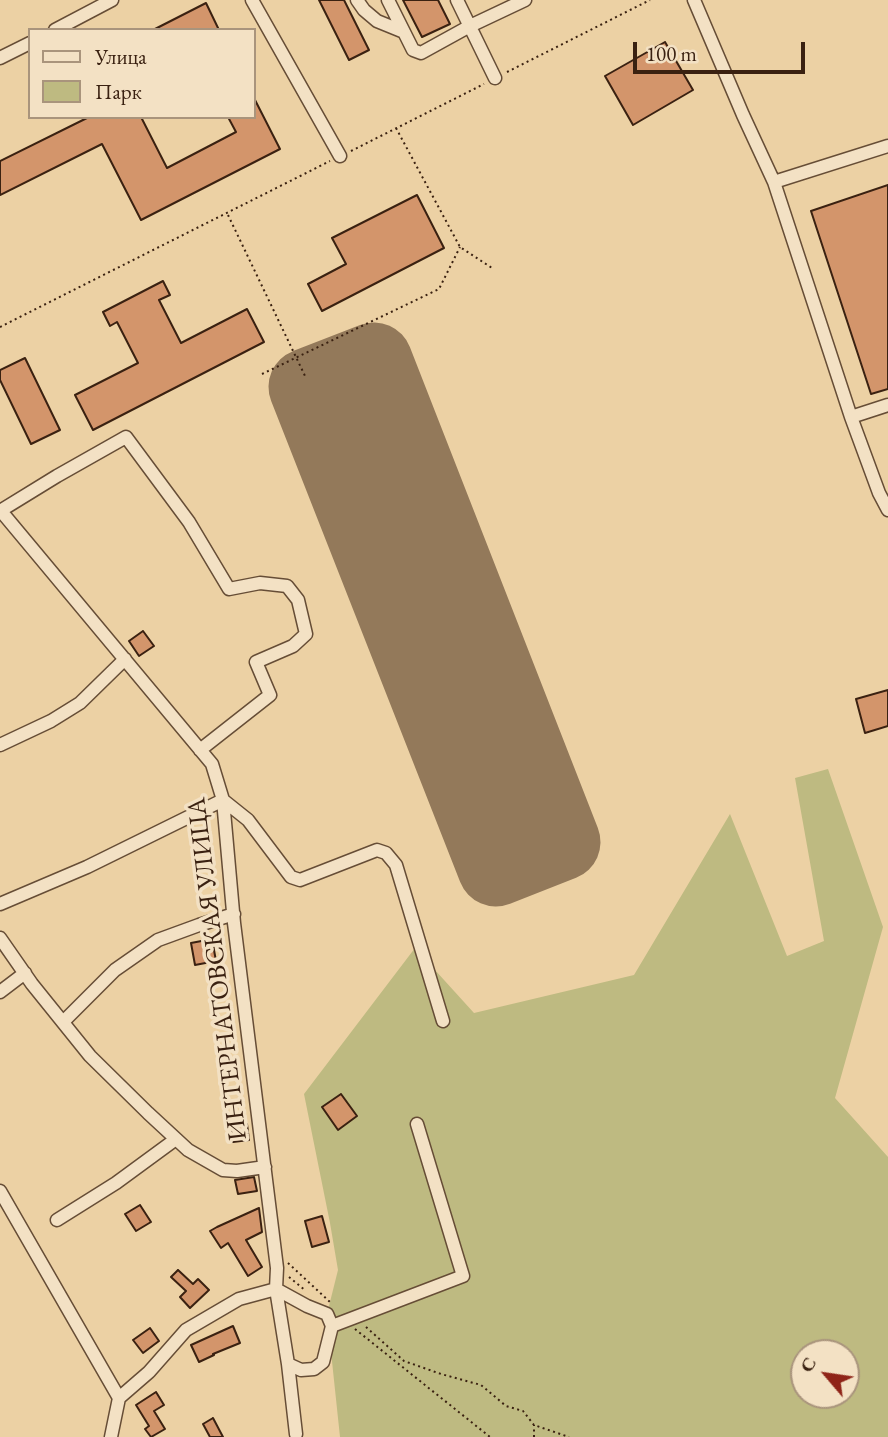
<!DOCTYPE html>
<html>
<head>
<meta charset="utf-8">
<style>
  body { margin:0 }
  #map { position:relative; width:888px; height:1437px; overflow:hidden; background:#ecd1a4; font-family:"EB Garamond",serif }
  canvas { display:block }
  .legend { position:absolute; left:28px; top:28px; width:228px; height:91px; box-sizing:border-box; background:#f3e1c4; border:2px solid #a9947c; margin:0; padding:9px 12px; list-style:none; font-size:21px; color:#3a2111 }
  .legend li { display:flex; align-items:center; gap:14px; height:35px }
  .legend b { width:35px; border:2px solid #a9947c }
  .north { position:absolute; left:790px; top:1339px; width:70px; height:70px; box-sizing:border-box; background:#f3e1c4; border:2px solid #a9947c; border-radius:50%; rotate:299deg; font-size:19px; font-weight:700; line-height:28px; text-align:center; color:#3a2111 }
  .north::after { content:''; display:block; margin:auto; width:24px; height:32px; background:#8f2418; clip-path:polygon(50% 0,100% 100%,50% 72%,0 100%) }
  .scale { position:absolute; left:633px; top:42px; width:172px; height:32px; box-sizing:border-box; border:4px solid #3a2111; border-top:0; padding-left:9px; font-size:21px; line-height:24px; white-space:nowrap; color:#3a2111; -webkit-text-stroke:5px #f3e1c4; paint-order:stroke }
</style>
</head>
<body>
<div id="map">
<canvas width="888" height="1437"></canvas>
<ul class="legend">
<li><b style="height:9px;background:#f3e1c4"></b>Улица</li>
<li><b style="height:19px;background:#beba81"></b>Парк</li>
</ul>
<div class="north">С</div>
<div class="scale">100 m</div>
</div>
<script>
const ctx = document.querySelector('canvas').getContext('2d');
ctx.lineJoin = 'round';
function fillPath(path, color) { ctx.fillStyle = color; ctx.fill(path, 'evenodd'); }
const poly = rows => new Path2D(rows.map(r => 'M' + r).join(''));
function stroke(path, color, width, dash) { ctx.strokeStyle = color; ctx.lineWidth = width; ctx.lineCap = dash ? 'butt' : 'round'; ctx.setLineDash(dash || []); ctx.stroke(path); }
function label(font, color, halo, rows, align = 'center') {
  ctx.font = font + ' "EB Garamond",serif'; ctx.lineWidth = 7; ctx.setLineDash([]); ctx.textBaseline = 'middle'; ctx.strokeStyle = halo; ctx.fillStyle = color; for (const [text, x, y, turn = 0] of rows) {
    ctx.save(); ctx.translate(x, y); ctx.rotate((+turn || 0) * Math.PI / 180); ctx.textAlign = isNaN(turn) ? turn : align; if (halo) ctx.strokeText(text, 0, 0); ctx.fillText(text, 0, 0); ctx.restore();
  }
}
const green = poly([
  [828,769,883,927,835,1098,888,1157,888,1437,340,1437,327,1314,338,1270,330,1223,304,1094,415,948,474,1013,634,975,730,814,787,956,824,941,795,778],
  [804,1353,846,1353,846,1395,804,1395]
]);
const runway = poly([
  [374,361,562,842,496,868,307,387,374,361]
]);
const building = poly([
  [319,0,344,0,369,50,349,60,319,0],
  [403,0,438,0,450,24,422,37,403,0],
  [206,3,219,30,153,30,206,3],
  [665,42,693,90,633,125,605,76,665,42],
  [254,98,280,149,141,220,102,144,0,195,0,161,89,117,141,117,167,168,236,132,228,117,254,117,254,98],
  [888,185,888,389,871,394,811,211,888,185],
  [417,195,444,248,322,311,308,284,346,264,332,238,417,195],
  [163,281,170,295,159,300,181,343,247,309,264,342,93,430,75,395,138,363,117,322,110,326,103,312,163,281],
  [25,358,60,430,31,444,0,380,0,370,25,358],
  [143,631,154,646,139,656,129,641,143,631],
  [888,690,888,726,865,733,856,699,888,690],
  [212,939,216,961,195,965,191,943,212,939],
  [341,1094,357,1116,338,1130,322,1107,341,1094],
  [247,1124,249,1140,233,1142,231,1126,247,1124],
  [254,1177,257,1191,238,1194,235,1180,254,1177],
  [140,1205,151,1222,136,1231,125,1214,140,1205],
  [259,1208,262,1232,246,1240,262,1267,248,1276,228,1243,221,1248,210,1231,217,1227,259,1208],
  [322,1216,329,1242,312,1247,305,1221,322,1216],
  [178,1270,193,1284,198,1279,209,1290,190,1308,180,1297,186,1291,171,1277,178,1270],
  [233,1326,240,1343,213,1354,214,1355,199,1362,191,1345,233,1326],
  [150,1328,159,1341,143,1353,133,1340,150,1328],
  [156,1392,164,1405,154,1411,165,1429,151,1437,145,1429,149,1426,136,1405,156,1392],
  [213,1418,223,1437,210,1437,203,1424,213,1418]
]);
const path = poly([
  [507,72,650,0],
  [396,128,460,247,492,268],
  [351,151,484,84],
  [228,215,306,378],
  [0,327,330,161],
  [262,374,439,289,460,247],
  [288,1263,330,1302],
  [289,1277,306,1291],
  [366,1327,404,1361,441,1374,481,1385,506,1406,523,1411,534,1425,569,1437],
  [355,1329,490,1437],
  [534,1437,534,1425]
]);
const minor = poly([
  [252,0,340,156],
  [357,0,364,10,377,21,404,32],
  [388,0,413,50,421,53,470,26,525,0],
  [457,0,495,78],
  [694,0,743,115,774,182,851,417,879,493,888,510],
  [55,30,112,0],
  [0,58,30,43],
  [774,182,888,146],
  [851,417,888,405],
  [0,511,57,476,126,437,189,522,229,589,260,583,287,586,298,600,306,634,293,646,256,662,270,695,200,750],
  [1,511,212,764,223,800,234,923,277,1268,276,1289,288,1364,296,1434],
  [0,745,51,721,80,703,125,659],
  [0,904,87,867,223,800,248,820,291,877,300,880,377,850,386,853,396,865,443,1021],
  [0,938,32,984,90,1056,148,1113,188,1150,223,1170,237,1171,265,1167],
  [0,992,25,973],
  [63,1022,115,970,158,940,199,925,234,914],
  [0,1191,119,1398],
  [57,1220,116,1183,176,1139],
  [276,1289,307,1306,327,1314,332,1326,323,1362,314,1369,301,1370,288,1364],
  [332,1326,463,1276,417,1124],
  [119,1398,149,1372,186,1330,239,1299,276,1289],
  [111,1437,119,1398]
]);
const streetNames = [
  ["ИНТЕРНАТОВСКАЯ УЛИЦА",218,969,-97]
];
fillPath(green, '#beba81');
stroke(runway, '#93795a', 77);
fillPath(building, '#d3956b');
stroke(building, '#3a2111', 2);
stroke(minor, '#664d36', 15);
stroke(path, '#3a2111', 2, [2, 3.5]);
stroke(minor, '#f3e1c4', 12);
label('26px', '#3a2111', '#f3e1c4', streetNames);
</script>
</body>
</html>
